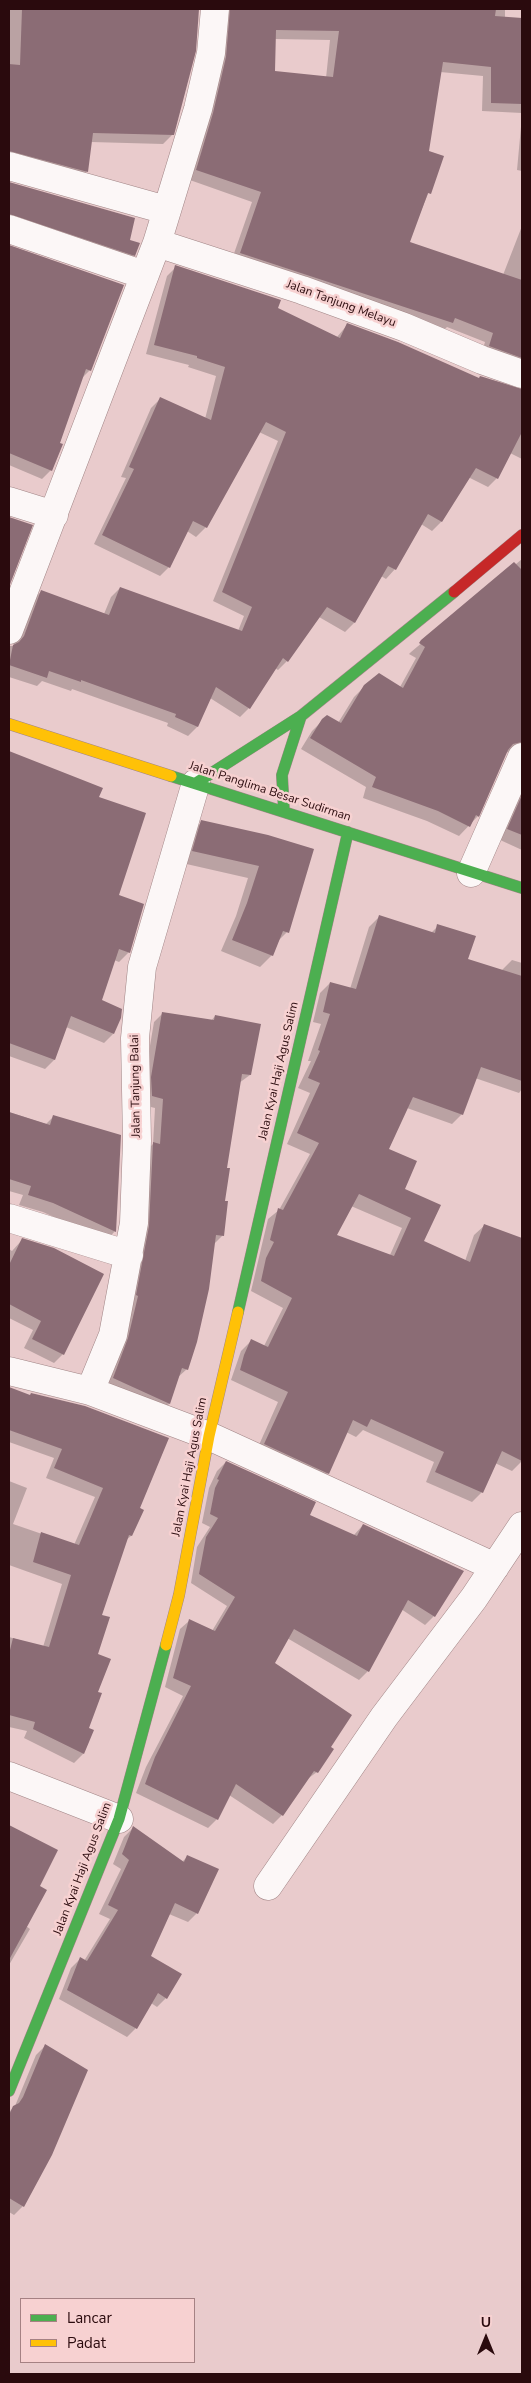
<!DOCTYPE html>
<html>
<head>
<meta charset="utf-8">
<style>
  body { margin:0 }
  #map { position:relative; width:531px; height:2383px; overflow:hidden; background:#e9cbcc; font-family:"Nunito Sans",sans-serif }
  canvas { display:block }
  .frame { position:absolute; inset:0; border:10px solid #2a0a0d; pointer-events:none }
  .legend { position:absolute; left:20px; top:2298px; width:175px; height:65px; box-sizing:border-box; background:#f7d1d1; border:1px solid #a58183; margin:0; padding:6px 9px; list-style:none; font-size:15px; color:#2a0a0d }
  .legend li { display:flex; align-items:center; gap:10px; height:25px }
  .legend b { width:25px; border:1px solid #a58183 }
  .north { position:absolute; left:461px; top:2313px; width:50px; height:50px; -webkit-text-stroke:4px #f7d1d1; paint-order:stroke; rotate:0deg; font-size:14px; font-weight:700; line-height:20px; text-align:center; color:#2a0a0d }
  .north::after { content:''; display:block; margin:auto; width:18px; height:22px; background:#2a0a0d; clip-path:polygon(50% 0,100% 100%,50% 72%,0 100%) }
</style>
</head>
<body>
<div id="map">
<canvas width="531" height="2383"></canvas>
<div class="frame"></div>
<ul class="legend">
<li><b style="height:6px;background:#4caf50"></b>Lancar</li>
<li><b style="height:6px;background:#ffc107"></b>Padat</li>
</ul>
<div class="north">U</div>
</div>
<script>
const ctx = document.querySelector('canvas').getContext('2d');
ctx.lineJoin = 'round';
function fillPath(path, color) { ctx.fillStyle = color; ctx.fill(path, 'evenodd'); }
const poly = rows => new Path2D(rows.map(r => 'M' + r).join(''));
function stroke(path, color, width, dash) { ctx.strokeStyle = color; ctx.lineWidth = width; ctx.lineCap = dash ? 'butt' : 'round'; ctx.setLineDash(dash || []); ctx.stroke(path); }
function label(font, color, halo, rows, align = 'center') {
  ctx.font = font + ' "Nunito Sans",sans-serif'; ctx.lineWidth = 5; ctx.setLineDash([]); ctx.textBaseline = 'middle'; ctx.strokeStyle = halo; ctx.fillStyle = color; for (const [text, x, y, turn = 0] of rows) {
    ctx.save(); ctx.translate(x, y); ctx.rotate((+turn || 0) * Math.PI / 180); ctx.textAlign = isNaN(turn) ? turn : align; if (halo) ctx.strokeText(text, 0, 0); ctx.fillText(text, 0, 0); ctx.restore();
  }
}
const shadow = poly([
  [9,9,198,9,194,50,172,135,163,144,91,142,87,171,78,181,9,161],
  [218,9,505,9,505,18,522,20,522,113,482,111,483,76,440,72,427,152,443,157,408,243,503,275,522,226,522,359,515,367,481,355,485,342,447,327,443,331,231,262,252,202,187,179],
  [275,39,330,40,326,78,273,72],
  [522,116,522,171,517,170],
  [9,183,134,219,129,241,134,255,125,264,9,224],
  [9,247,123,286,90,370,80,380,51,470,42,479,9,465],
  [176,267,276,308,337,337,348,324,522,399,522,459,510,453,497,478,488,487,468,477,441,522,432,531,421,524,395,569,386,579,381,576,354,623,345,632,319,617,287,661,278,670,275,668,249,708,240,717,210,698,197,727,188,736,167,726,168,723,72,689,71,691,42,681,37,686,9,677,9,646,13,646,32,600,42,591,104,614,111,597,120,588,238,631,244,616,213,601,278,441,259,432,206,527,196,537,187,531,169,567,160,576,94,544,126,478,121,477,151,408,160,399,205,419,216,376,188,367,189,365,146,354,167,276],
  [9,519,31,525,9,583],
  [522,559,522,756,510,751,506,753,478,816,459,836,427,821,363,798,366,787,301,749,312,731,323,720,338,723,354,697,365,686,400,687,416,658,409,654,411,652],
  [9,752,101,789,98,798,129,952,119,962,114,960,100,1001,113,1034,104,1043,66,1027,54,1060,45,1069,9,1056],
  [522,784,522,850,498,839],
  [202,822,313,849,287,932,276,943,272,955,260,967,221,951,236,916,248,878,182,863,190,833],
  [379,917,431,933,438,926,467,960,501,971,512,960,522,963,522,1089,519,1093,475,1078,462,1114,452,1124,407,1108,388,1150,422,1242,465,1261,474,1235,485,1225,522,1239,522,1461,512,1471,495,1463,482,1492,472,1502,426,1482,434,1462,363,1430,356,1437,346,1432,328,1473,318,1483,255,1454,278,1402,231,1380,241,1351,251,1341,264,1346,283,1308,251,1291,268,1219,279,1210,310,1154,287,1144,310,1093,298,1088,311,1061,308,1061,321,1024,313,1022,320,993,330,983,350,989,369,927],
  [351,1206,402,1228,390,1255,335,1236],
  [163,1013,211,1021,215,1016,260,1025,250,1075,239,1083,226,1169,223,1235,214,1244,187,1369,177,1378,169,1404,160,1412,105,1387,144,1153,153,1144,155,1108,143,1105,143,1087,154,1022],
  [9,1112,46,1124,53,1117,115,1231,106,1241,43,1212,19,1205,23,1195,9,1191],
  [22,1240,63,1354,54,1363,24,1348,33,1330,9,1318,9,1249,12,1251],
  [9,1389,29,1396,142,1510,131,1536,125,1541,100,1616,96,1692,83,1754,74,1763,24,1738,27,1731,9,1727,9,1637,43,1647,62,1584,9,1565,9,1481,27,1488,13,1524,74,1545,95,1497,46,1478,54,1458,9,1442],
  [226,1462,308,1516,353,1536,363,1525,434,1616,425,1625,401,1609,368,1671,359,1680,287,1638,273,1664,317,1772,306,1780,282,1815,273,1824,229,1795,217,1819,208,1828,136,1793,146,1767,183,1696,165,1687,180,1629,189,1621,212,1631,227,1606,191,1583,197,1547,210,1527,202,1523,209,1488,217,1471],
  [9,1826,57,1851,38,1887,26,1926,30,1929,9,1965],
  [133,1828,182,1862,187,1857,197,1913,188,1922,169,1914,149,1956,166,1998,157,2007,151,2003,136,2028,127,2037,59,1999,71,1968,80,1959,84,1961,110,1919,99,1914,121,1869,113,1864,124,1837],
  [45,2046,23,2206,14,2215,9,2212,9,2112,15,2106,36,2055]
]);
const building = poly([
  [22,9,199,9,196,51,174,135,93,133,88,172,9,151,9,64,20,65],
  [230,9,496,9,495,16,522,18,522,104,491,103,491,67,443,62,429,151,444,156,431,194,428,193,410,242,522,280,522,358,489,346,493,333,455,318,453,323,240,253,261,192,196,170,213,113,226,57],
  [276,30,339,31,333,77,275,71],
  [9,182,135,218,130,240,140,243,135,256,9,214],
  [9,245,124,285,91,371,86,369,60,443,63,444,52,471,9,453],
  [175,265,281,300,278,308,340,338,347,323,398,342,479,378,480,376,522,389,522,432,498,479,476,468,442,522,428,514,396,570,388,566,355,623,327,607,288,662,283,658,250,709,216,687,198,727,175,717,176,714,81,680,81,682,49,671,47,678,9,665,13,645,19,642,24,636,41,590,109,615,120,587,242,631,252,607,222,592,286,432,266,422,207,528,193,521,170,568,102,535,134,469,129,467,160,397,211,420,225,367,197,358,197,356,154,345],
  [9,517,33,525,9,587],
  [514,562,522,570,522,742,513,744,508,750,479,817,476,815,470,827,438,811,372,787,376,777,310,738,322,719,327,715,341,723,364,685,379,673,403,688,425,647,419,643,421,640],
  [9,751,103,788,99,797,146,813,119,895,144,904,130,953,119,949,102,1000,122,1009,121,1018,114,1034,71,1016,55,1060,9,1043],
  [522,795,522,835,507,829],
  [201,820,268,835,314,849,289,933,283,931,273,956,232,940,247,903,259,866,192,851],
  [379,915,435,933,437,924,476,936,468,959,522,976,522,1081,481,1067,463,1115,413,1097,389,1149,417,1161,405,1189,441,1205,424,1241,470,1262,484,1224,522,1238,522,1461,502,1451,483,1493,435,1472,444,1452,371,1419,367,1427,353,1420,329,1474,264,1444,288,1392,240,1370,244,1355,251,1339,268,1347,292,1298,261,1281,266,1258,274,1242,270,1240,278,1208,283,1210,319,1143,297,1133,320,1083,308,1078,320,1051,318,1050,330,1014,323,1012,330,982,356,989],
  [359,1194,411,1218,394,1256,337,1235],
  [162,1012,214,1020,215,1015,261,1024,251,1075,242,1074,227,1168,230,1168,225,1201,228,1201,224,1236,216,1235,209,1289,197,1342,188,1370,182,1368,170,1404,113,1378,128,1338,138,1296,136,1295,149,1226,153,1142,160,1144,163,1099,152,1096,151,1077],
  [9,1112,50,1125,53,1115,121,1135,116,1232,53,1203,28,1195,31,1186,9,1179],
  [22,1238,54,1248,104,1274,64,1355,32,1339,41,1321,9,1304,9,1265],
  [9,1387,30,1395,31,1393,85,1406,169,1438,140,1508,144,1510,132,1536,129,1535,102,1615,110,1617,98,1654,111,1659,98,1692,102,1693,89,1728,94,1730,84,1754,33,1729,35,1722,9,1715,9,1654,13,1638,49,1647,71,1575,33,1562,41,1532,79,1545,103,1488,54,1468,62,1449,9,1430],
  [226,1461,316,1502,310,1515,357,1536,363,1524,464,1571,435,1617,408,1600,369,1672,294,1629,275,1663,352,1715,331,1747,334,1749,318,1773,314,1771,283,1816,236,1784,218,1820,145,1784,155,1757,191,1686,173,1678,189,1619,215,1631,235,1597,199,1574,206,1537,218,1518,210,1514,215,1488,219,1480,217,1479],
  [9,1825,58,1850,40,1886,47,1890,9,1960],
  [133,1826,184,1862,187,1855,219,1869,198,1914,175,1903,151,1956,182,1974,167,1999,158,1993,137,2029,67,1990,80,1957,87,1961,118,1910,108,1905,129,1860,122,1854],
  [45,2044,88,2070,52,2155,24,2207,9,2198,9,2115,13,2106,19,2103,23,2097]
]);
const street = poly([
  [9,166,166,210],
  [9,229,144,275],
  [157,243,302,290,404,327,482,360,522,374],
  [9,501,54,515],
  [9,630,157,243,198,109,211,53,215,9],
  [471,873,522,757],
  [9,1218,129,1255],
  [9,1371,90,1391,209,1436,495,1567],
  [90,1391,113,1335,134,1223,137,1141,135,1038,142,967,196,783],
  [9,1776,119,1819],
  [268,1886,384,1717,474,1598,522,1526]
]);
const fast = poly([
  [171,776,522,888],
  [196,783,301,716,454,592],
  [284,812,282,775,301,716],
  [238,1312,348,832],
  [9,2091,119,1819,166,1645]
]);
const slow = poly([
  [9,724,171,776],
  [166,1645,179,1595,209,1436,238,1312]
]);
const jam = poly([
  [454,592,522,535]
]);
const streetNames = [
  ["Jalan Tanjung Melayu",341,304,20],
  ["Jalan Panglima Besar Sudirman",270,792,18],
  ["Jalan Kyai Haji Agus Salim",279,1071,-77],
  ["Jalan Tanjung Balai",136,1086,-91],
  ["Jalan Kyai Haji Agus Salim",190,1467,-79],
  ["Jalan Kyai Haji Agus Salim",83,1869,-69]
];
fillPath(shadow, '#0003');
fillPath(building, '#8b6c75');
stroke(street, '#a18586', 29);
stroke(fast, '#a18586', 12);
stroke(slow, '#a18586', 12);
stroke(jam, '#a18586', 12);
stroke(street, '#fcf7f7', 28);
stroke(fast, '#4caf50', 11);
stroke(slow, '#ffc107', 11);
stroke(jam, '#c62828', 11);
label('12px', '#2a0a0d', '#f7d1d1', streetNames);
</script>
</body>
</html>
